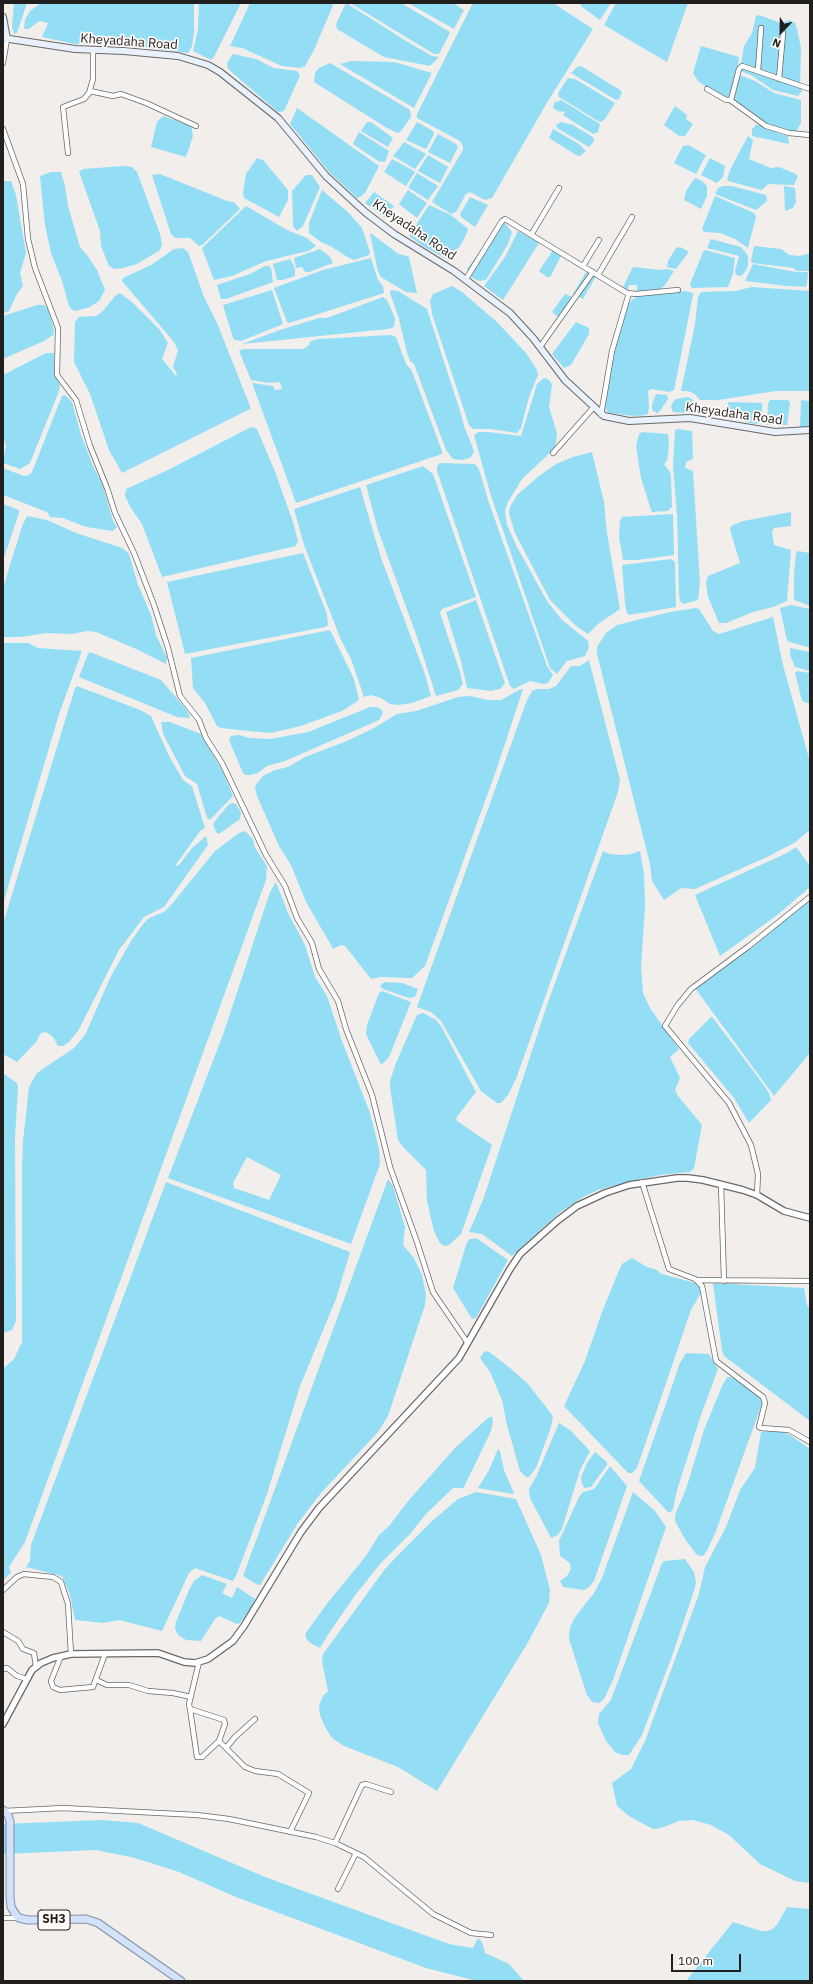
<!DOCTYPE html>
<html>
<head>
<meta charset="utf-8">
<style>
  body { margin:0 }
  #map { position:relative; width:813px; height:1984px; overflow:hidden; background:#f2eeec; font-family:"IBM Plex Sans",sans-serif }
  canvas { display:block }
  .frame { position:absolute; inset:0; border:4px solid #201f1e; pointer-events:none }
  .north { position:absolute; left:761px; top:12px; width:40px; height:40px; -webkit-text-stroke:3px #fffcfa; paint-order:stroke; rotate:202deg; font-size:11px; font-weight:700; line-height:16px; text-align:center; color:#201f1e }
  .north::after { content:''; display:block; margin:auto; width:14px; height:18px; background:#201f1e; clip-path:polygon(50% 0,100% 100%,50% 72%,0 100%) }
  .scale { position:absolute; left:671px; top:1954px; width:70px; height:18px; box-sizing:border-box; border:2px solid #201f1e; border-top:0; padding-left:5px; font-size:12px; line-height:14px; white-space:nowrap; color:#201f1e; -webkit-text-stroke:3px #fffcfa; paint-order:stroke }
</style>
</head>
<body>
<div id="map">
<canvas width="813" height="1984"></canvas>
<div class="frame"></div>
<div class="north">N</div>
<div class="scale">100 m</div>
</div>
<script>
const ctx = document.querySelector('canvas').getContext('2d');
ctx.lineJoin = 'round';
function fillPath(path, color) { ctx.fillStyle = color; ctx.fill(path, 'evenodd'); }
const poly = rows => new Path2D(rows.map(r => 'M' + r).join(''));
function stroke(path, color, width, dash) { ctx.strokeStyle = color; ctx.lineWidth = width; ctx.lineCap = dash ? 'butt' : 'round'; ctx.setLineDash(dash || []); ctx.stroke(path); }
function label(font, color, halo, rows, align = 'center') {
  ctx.font = font + ' "IBM Plex Sans",sans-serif'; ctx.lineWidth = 3.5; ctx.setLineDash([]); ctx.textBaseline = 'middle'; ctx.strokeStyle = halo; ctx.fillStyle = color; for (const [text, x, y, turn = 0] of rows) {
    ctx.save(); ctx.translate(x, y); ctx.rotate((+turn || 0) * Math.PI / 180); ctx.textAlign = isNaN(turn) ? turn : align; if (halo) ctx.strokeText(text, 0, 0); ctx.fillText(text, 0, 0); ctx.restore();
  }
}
const water = poly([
  [14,3,27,3,17,33,14,34,12,27],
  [41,3,194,3,194,32,192,46,189,52,187,53,120,44,75,44,42,37,48,23,39,21,29,29,24,29,25,20,30,11],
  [199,3,241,3,214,57,211,60,193,51,198,29],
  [250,3,334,3,314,50,305,66,300,68,282,66,242,48,230,46],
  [346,3,411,44,432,56,439,57,430,66,384,57,337,29,336,24],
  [350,3,401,3,450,32,449,35,439,54,434,54],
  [408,3,453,3,464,10,454,29],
  [473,3,553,3,593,29,548,101,492,198,485,200,470,192,466,194,456,212,451,214,432,202,463,150,463,146,460,141,417,118,417,114],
  [580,3,611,3,600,20,581,6],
  [616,3,688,3,667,62,604,25],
  [759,15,781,23,790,20,795,23,797,29,801,48,800,87,802,91,798,96,773,90,751,75,740,71,744,46,752,33,756,16],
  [701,46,739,57,738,69,729,100,713,92,698,81,693,73],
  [233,54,256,59,274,68,297,71,300,75,298,80,284,111,278,112,228,69,227,63],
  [351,61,394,62,432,73,414,108,340,64],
  [330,63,410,110,411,117,401,131,398,133,387,128,314,82,315,73,319,68],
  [581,66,620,90,622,92,619,99,616,100,571,73,577,67],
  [739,75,755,81,774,93,801,100,801,123,797,130,793,133,773,129,733,100],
  [568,78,575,79,615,103,605,119,601,122,598,121,559,97,558,93],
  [561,100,600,124,598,132,593,134,563,115,565,112,563,111,560,112,553,108,554,103],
  [675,106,687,115,686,119,693,124,685,136,679,136,664,125],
  [297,108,379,166,365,193,360,197,357,198,329,172,290,124],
  [163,116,191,126,193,136,186,157,151,147,157,122],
  [367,122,371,122,393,138,388,147,361,131],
  [417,122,433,131,434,134,426,149,406,140],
  [561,122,573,125,593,137,594,141,589,147,557,128,556,125],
  [757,124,775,132,788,136,789,144,752,136,752,129],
  [553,129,579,144,586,151,580,156,576,155,549,138],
  [359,132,389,151,385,162,378,161,353,144],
  [438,134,456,144,458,147,450,163,428,152],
  [748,136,753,140,749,159,771,168,779,167,796,174,798,176,794,185,768,184,762,190,728,181,727,179,731,168],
  [404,142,426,154,415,169,393,156],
  [688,145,706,155,696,174,674,163,683,146],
  [428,155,448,167,440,183,418,171],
  [257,158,263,160,288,190,288,200,279,217,244,198,243,193,246,174],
  [710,158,725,166,723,177,717,183,701,175],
  [392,159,414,171,415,172,406,186,384,172],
  [124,166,132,167,137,172,160,234,162,245,160,250,137,264,123,268,114,269,109,266,101,246,100,231,79,172,83,169],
  [51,172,61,172,65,186,68,206,80,247,87,255,97,270,105,290,99,301,90,307,75,311,72,310,69,306,62,281,51,253,45,225,40,176],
  [417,173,438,186,428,200,409,188,409,186],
  [160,174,227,201,234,202,240,209,202,245,199,246,190,238,175,238,171,234,152,175],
  [306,175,312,175,320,187,303,226,297,231,293,226,292,191],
  [696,178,702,181,707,186,707,196,701,209,684,200,686,191,694,179],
  [3,181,11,181,16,195,26,253,20,273,23,286,17,294,9,311,3,313],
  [723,186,732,186,766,195,767,201,756,210,715,194,718,188],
  [784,186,795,188,796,202,793,208,785,211],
  [322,190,349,213,362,228,370,252,369,255,354,260,349,258,332,247,321,242,309,233,309,223],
  [408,190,427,203,417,218,399,204],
  [374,192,394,206,385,218,365,203],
  [715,196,754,213,756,217,748,248,735,239,720,233,704,232,702,229],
  [470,197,488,205,475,227,461,217,460,214],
  [429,205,451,215,468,229,466,235,460,246,447,259,424,247,409,236],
  [246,206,287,230,307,238,316,246,308,251,266,261,232,276,214,280,202,248],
  [501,222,505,223,512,232,508,244,486,280,479,281,471,277,467,269],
  [518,231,539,243,503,300,484,286,505,257],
  [370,234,372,234,397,253,409,257,417,293,406,292,381,277,378,272],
  [711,239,741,247,748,256,748,266,745,272,741,276,736,275,735,271,739,256,707,248],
  [754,246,781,249,789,255,800,256,810,253,810,271,796,271,794,268,752,263,751,261],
  [680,247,688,251,688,253,676,269,667,267,668,261,676,248],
  [183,248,188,252,204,297,217,323,250,406,250,409,122,473,109,450,90,394,74,362,75,322,79,317,96,316,103,311,115,296,120,293,132,302,160,330,168,343,162,359,176,376,177,374,173,367,178,350,174,342,122,281,123,278,151,265,174,249],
  [320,249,330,257,333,263,309,272,305,272,302,267,296,268,294,258],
  [553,250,561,256,550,277,547,277,539,271],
  [705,250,735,258,733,274,728,287,692,288,690,284,703,252],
  [371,258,378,280,383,286,384,293,312,316,289,323,287,322,274,288,323,270],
  [290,259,295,268,295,276,283,280,277,280,273,264],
  [753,264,796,272,808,272,807,285,805,287,787,286,745,281],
  [265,266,269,266,271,268,273,282,226,299,221,299,217,285,250,274],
  [633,267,660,270,667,269,674,271,665,285,659,290,637,292,637,285,629,285,628,291,623,287],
  [586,272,596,276,583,299,573,294],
  [452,286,462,292,497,322,526,353,537,370,538,375,529,397,521,428,517,433,490,429,473,429,469,425,432,314,430,301,433,294],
  [752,287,810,291,810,391,776,391,718,400,700,400,695,394,688,391,681,391,695,324,698,297,701,292,735,291],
  [272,290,283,324,241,341,235,340,233,338,223,305],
  [391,290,398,291,427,309,461,414,464,426,471,443,474,452,470,458,462,460,453,459,446,450,414,364,410,361,407,353,399,319,390,293],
  [685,291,693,293,693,295,674,390,670,392,651,389,648,391,649,407,648,414,645,415,634,416,609,413,605,409,612,360,628,303,638,296],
  [565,294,574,298,560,318,552,312],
  [383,297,387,300,395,318,394,327,388,329,242,344,280,330,319,318,327,318],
  [37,305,44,305,48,309,54,330,53,335,44,341,3,359,3,316],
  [576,322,589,328,589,334,571,365,564,368,552,354],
  [391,335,396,337,406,364,412,371,442,451,442,454,296,503,252,383,273,386,275,390,282,389,280,382,268,383,251,380,239,351,243,349,303,349,308,346,311,341,318,339],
  [46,353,54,353,54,373,60,385,59,391,30,463,20,469,3,463,6,446,3,436,3,375],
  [544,378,548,379,552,384,549,407,557,433,556,443,554,449,522,479,508,502,505,511,507,525,517,547,547,601,561,619,588,641,589,647,585,656,567,661,557,674,550,668,507,542,491,496,474,435,478,432,488,432,521,436,537,384],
  [656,394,667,395,668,399,660,411,657,413,652,410,652,404],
  [65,395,72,402,81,435,93,466,102,483,113,521,117,527,113,531,86,527,63,518,50,517,47,512,3,495,3,468,24,476,29,475,32,472,60,401,62,396],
  [688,397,692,399,693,404,690,413,673,412,671,406,673,402,676,399],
  [770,400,788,400,790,403,787,425,767,425,768,403],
  [801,400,810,401,810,426,807,427,800,427],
  [728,402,762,403,762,419,759,423,755,424,728,418],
  [251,427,257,429,274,469,293,522,298,541,296,546,162,577,142,524,131,508,125,496,126,489,168,470],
  [678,429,692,431,693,459,686,462,685,468,693,471,700,583,698,600,683,604,680,601,679,594,677,515,673,465,675,430],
  [642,432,668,434,669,441,668,454,667,461,664,464,670,472,671,478,672,507,668,511,652,512,651,510,641,478,636,446,639,434],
  [592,452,604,502,607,533,620,609,598,624,588,634,576,626,550,600,515,533,509,514,510,507,517,495,539,476,556,464,573,457],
  [440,463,475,464,479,469,488,500,547,666,553,675,548,683,544,684,530,681,514,689,510,686,437,471,437,466],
  [423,466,433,474,476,597,442,609,440,613,460,672,463,684,458,690,436,696,417,637,378,530,366,485],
  [360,487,381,558,425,674,431,696,412,703,398,705,390,704,381,698,371,695,364,697,351,659,341,640,304,545,294,509],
  [3,504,19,510,19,513,3,560],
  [791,512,791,526,774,528,772,532,774,545,791,550,787,601,773,607,753,612,726,623,719,623,708,597,706,582,708,576,740,563,730,530,731,526,743,521],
  [673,514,674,555,637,560,623,560,619,537,620,521,622,517],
  [27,516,47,520,76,533,122,548,129,554,138,585,151,615,156,635,167,658,166,664,134,648,96,632,87,631,72,634,47,633,20,637,3,637,3,588,22,526],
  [798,551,810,553,810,606,794,600,794,574,796,553],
  [303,553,327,614,328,625,325,627,185,654,167,582],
  [671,559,675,562,676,607,629,615,627,613,625,603,622,565],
  [476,600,505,683,500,689,491,691,467,688,461,661,446,612],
  [791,605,810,609,810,648,787,641,780,608],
  [696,608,699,609,713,631,719,634,773,617,783,665,810,762,810,830,794,843,767,857,695,889,681,888,664,900,652,881,650,864,597,654,597,647,606,633,617,625,670,612],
  [330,630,354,679,359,700,342,711,301,726,270,733,220,728,217,726,205,703,193,688,191,658],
  [3,643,28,643,38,648,82,651,59,714,3,904],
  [790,648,810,652,810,671,795,667,790,655],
  [90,652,161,680,186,709,190,717,189,718,177,717,79,677,88,654],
  [589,660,620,780,618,792,516,1079,508,1095,501,1103,497,1103,481,1091,441,1021,431,1012,417,1007,527,700,532,691,537,689,549,689,556,686,571,666,580,666],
  [797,671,810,673,810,704,802,701,795,673],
  [77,686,140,710,151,716,169,756,183,780,192,786,205,828,200,831,175,866,179,865,192,848,206,836,208,845,164,907,144,917,119,950,78,1031,68,1043,63,1046,58,1046,53,1037,46,1032,41,1033,36,1042,17,1062,3,1054,3,924,75,688],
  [521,689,523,689,496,771,425,966,412,978,381,977,371,979,345,946,341,945,333,949,331,945,306,902,291,865,279,846,257,796,255,788,257,783,263,776,275,770,288,767,305,757,347,741,374,728,397,714,416,711,458,697,470,696,488,700,501,700],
  [370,707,377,707,382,710,383,713,379,720,285,761,267,766,258,773,250,775,245,775,242,771,229,740,231,736,239,735,250,738,270,739,308,732],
  [161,722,170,722,201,734,223,772,233,796,210,820,207,818,197,784,185,776,163,734],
  [232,803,236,804,241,812,240,819,219,834,216,832,213,824,215,821,229,804],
  [245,831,253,839,255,848,267,866,266,880,25,1542,9,1567,11,1572,3,1581,3,1369,14,1359,22,1342,22,1166,23,1141,29,1087,37,1073,74,1048,85,1035,111,976,131,941,144,923,149,918,164,912,171,905,215,851,239,833],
  [796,847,810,866,810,887,776,916,720,956,695,895,789,852],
  [603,851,609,854,622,855,632,854,640,851,644,874,645,907,641,967,643,993,650,1008,679,1049,670,1057,680,1078,675,1090,678,1096,702,1125,694,1168,690,1172,660,1175,632,1181,598,1190,583,1197,559,1213,512,1256,482,1234,469,1232,483,1200,547,1005],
  [276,882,288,913,305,945,315,977,327,996,342,1041,370,1113,379,1149,380,1164,351,1244,168,1178,224,1032,270,892],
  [247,1157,281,1175,269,1200,234,1188,233,1183],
  [810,899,810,1053,774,1096,695,988,754,946],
  [384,982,402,983,418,989,415,997,409,998,383,989,380,986],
  [382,991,411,1002,389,1057,382,1064,380,1063,366,1034,367,1025,379,993],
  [423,1013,436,1020,441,1026,476,1092,456,1118,457,1121,492,1145,461,1234,449,1245,444,1246,440,1243,434,1231,427,1201,426,1170,403,1147,398,1140,390,1087,390,1081,396,1063,417,1015],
  [711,1017,713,1018,758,1077,769,1093,771,1100,749,1123,734,1098,688,1043,689,1039],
  [3,1073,17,1083,18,1088,15,1138,16,1321,12,1330,3,1333],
  [388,1179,393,1186,405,1227,403,1245,414,1258,422,1275,426,1295,425,1305,388,1416,378,1432,321,1493,298,1523,260,1585,258,1585,243,1576],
  [166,1182,350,1252,336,1299,300,1386,267,1494,236,1576,233,1581,195,1568,189,1573,162,1631,119,1620,103,1623,75,1620,70,1595,62,1576,26,1567,30,1561,31,1545],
  [476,1238,508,1260,476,1318,472,1319,453,1288,467,1242,470,1239],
  [632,1258,647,1267,657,1270,661,1274,696,1283,701,1286,702,1291,691,1310,637,1468,632,1473,628,1473,564,1406,585,1361,602,1312,617,1275,622,1264],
  [713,1283,804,1288,807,1305,810,1310,810,1421,724,1356,722,1351],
  [488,1351,510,1368,528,1384,553,1416,551,1427,536,1468,529,1477,526,1477,520,1471,507,1425,502,1400,490,1372,480,1358,484,1352],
  [686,1353,709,1354,718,1369,700,1418,677,1490,673,1509,671,1512,668,1512,639,1481,680,1363],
  [727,1377,732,1377,761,1397,763,1401,716,1531,707,1551,703,1556,700,1556,696,1554,685,1539,675,1521,675,1515,686,1489,704,1430,722,1386],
  [489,1417,492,1417,493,1421,491,1431,465,1485,463,1488,453,1488,426,1514,410,1534,381,1563,356,1594,327,1636,320,1648,312,1644,307,1640,305,1634,329,1601,366,1556,379,1535,389,1526,409,1500,455,1448],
  [559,1423,570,1430,590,1451,580,1470,562,1529,558,1535,551,1538,530,1498,529,1489,536,1477],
  [778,1430,790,1435,810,1449,810,1883,795,1881,760,1864,729,1835,711,1825,693,1820,679,1821,661,1828,653,1829,629,1816,617,1806,612,1783,631,1769,645,1741,699,1594,705,1567,726,1527,740,1490,755,1468,761,1432],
  [498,1449,500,1451,504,1470,514,1493,513,1494,478,1488,489,1470],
  [595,1452,607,1462,607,1465,591,1487,584,1488,582,1484,581,1477,587,1463],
  [610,1466,627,1486,594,1581,589,1587,584,1590,563,1587,560,1581,567,1576,571,1569,570,1563,560,1556,559,1541,579,1497,583,1492,594,1489],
  [476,1492,516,1499,541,1555,550,1590,549,1603,527,1644,437,1791,398,1767,344,1746,332,1738,325,1727,320,1715,319,1706,323,1696,328,1691,322,1662,323,1654,385,1569,399,1554,432,1521,458,1499],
  [633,1492,655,1511,666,1527,613,1680,604,1699,599,1703,592,1702,587,1695,569,1639,570,1627,576,1616,594,1593,602,1578],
  [685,1559,694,1572,696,1582,694,1591,671,1659,642,1735,629,1755,622,1755,615,1752,606,1741,598,1723,599,1714,611,1700,662,1563,665,1561],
  [202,1575,227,1584,222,1593,232,1598,237,1587,255,1599,252,1607,240,1623,237,1624,219,1616,215,1619,201,1641,186,1640,178,1635,175,1628,176,1622,189,1590,194,1581],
  [102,1820,138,1823,265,1877,449,1944,473,1948,478,1938,482,1942,485,1953,509,1964,524,1981,477,1981,426,1968,236,1897,179,1872,135,1858,96,1850,3,1854,3,1824],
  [787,1907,810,1909,810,1981,686,1981,733,1922,761,1931,767,1931,773,1929,778,1923]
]);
const minor = poly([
  [3,63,7,39],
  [758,71,761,28],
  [779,79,783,33],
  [707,89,726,100,731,100,739,69,742,66,810,89],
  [90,91,113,96,121,94,146,103,196,126],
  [730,100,766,126,789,133,810,135],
  [3,129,23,184,28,239,35,268,58,328,57,375,76,400,90,446,107,488,115,513,134,553,154,605,168,648,180,696,199,720,206,738,222,763,266,855,285,886,297,918,312,943,319,969,338,1001,346,1029,372,1095,390,1167,417,1242,433,1292,467,1342],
  [68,153,63,107,84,99,89,93,93,79,93,50],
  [531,235,559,188],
  [583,266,599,240],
  [598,275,632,217],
  [466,279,502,221,505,219,627,293,636,294,678,290],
  [540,347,593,272],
  [601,415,612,351,629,293],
  [553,453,593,408],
  [642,1182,669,1269,695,1279,702,1286,716,1361,763,1397,765,1403,759,1427,761,1428,789,1430,810,1442],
  [721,1184,724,1281],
  [757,1195,758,1174,751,1145,729,1103,665,1026,677,1006,691,989,749,946,810,897],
  [698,1280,810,1281],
  [3,1590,17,1577,24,1574,53,1577,61,1582,68,1604,71,1654],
  [3,1632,18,1641,23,1649,34,1653,36,1667],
  [61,1656,51,1681,53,1687,60,1690,93,1687,105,1654],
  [199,1662,189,1704,190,1709,224,1720,225,1724,219,1741,245,1767,255,1771,278,1774,309,1793,290,1832],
  [3,1669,7,1668,17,1676,27,1679],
  [96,1680,107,1685,129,1685,148,1691,173,1693,191,1697],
  [190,1709,197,1757,202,1757,219,1741],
  [226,1748,235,1737,255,1719],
  [4,1811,63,1808,197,1815,229,1819,316,1837,335,1843,364,1857,433,1914,471,1933,491,1935],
  [335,1843,362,1785,366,1784,391,1792],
  [338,1889,356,1853],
  [3,1918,19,1918]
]);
const tertiary = poly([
  [3,1724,32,1670,41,1663,53,1658,71,1654,158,1653,184,1662,195,1663,208,1659,233,1641,244,1626,301,1532,319,1508,459,1358,510,1269,520,1254,557,1221,577,1206,605,1193,629,1185,677,1178,688,1178,703,1180,743,1190,757,1195,784,1211,810,1218]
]);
const secondary = poly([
  [3,17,7,39],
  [3,38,75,49,124,51,178,56,208,65,220,72,278,118,326,176,365,212,394,234,454,271,510,313,533,338,565,380,604,416,629,421,690,418,775,432,810,430]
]);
const primary = poly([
  [3,1810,8,1815,10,1821,10,1897,11,1907,16,1915,19,1918,28,1920,86,1919,98,1923,181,1981]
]);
const shields = [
  [54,1920,32]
];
const shieldNames = [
  ["SH3",54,1920]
];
const streetNames = [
  ["Kheyadaha Road",129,42,4],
  ["Kheyadaha Road",414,230,34],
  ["Kheyadaha Road",734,414,8]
];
fillPath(water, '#93def4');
stroke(minor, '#6b6866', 6);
stroke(tertiary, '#6b6866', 8);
stroke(secondary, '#6b6866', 8);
stroke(primary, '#8191ab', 9);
stroke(minor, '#fff', 4.5);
stroke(tertiary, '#fff', 5.5);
stroke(secondary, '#e9f1fd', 6);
stroke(primary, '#d3e2fa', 7);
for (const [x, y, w] of shields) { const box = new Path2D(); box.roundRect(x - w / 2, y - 10, w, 20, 3); ctx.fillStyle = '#fffcfa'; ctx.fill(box); stroke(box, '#201f1e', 1); }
label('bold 12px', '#201f1e', null, shieldNames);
label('13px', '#201f1e', '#fffcfa', streetNames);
</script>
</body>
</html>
